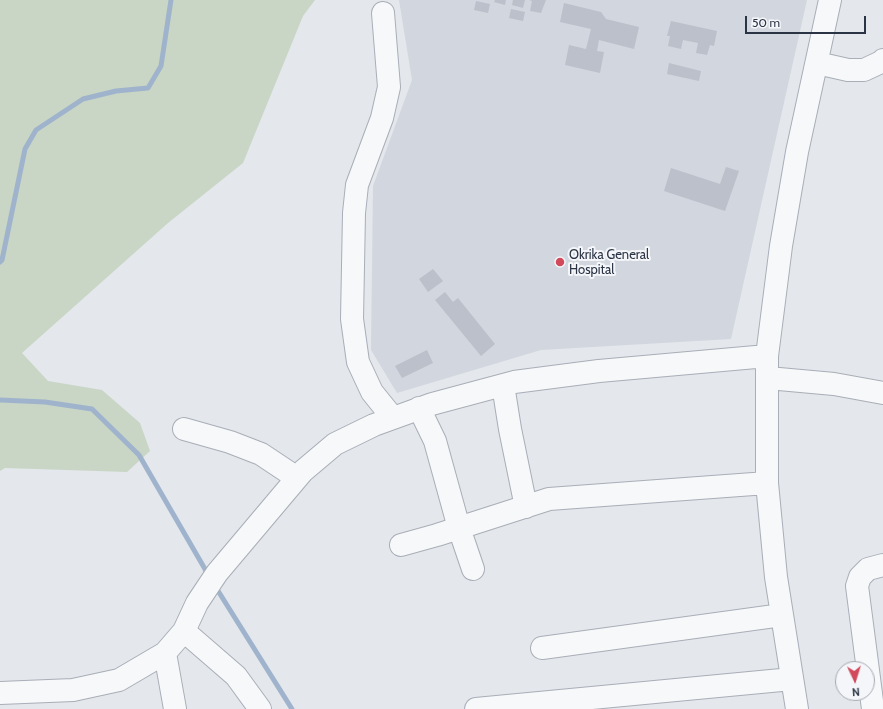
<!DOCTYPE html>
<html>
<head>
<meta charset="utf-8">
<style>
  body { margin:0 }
  #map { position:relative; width:883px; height:709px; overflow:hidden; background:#e4e7ec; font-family:Cabin,sans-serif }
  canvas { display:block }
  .north { position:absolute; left:835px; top:661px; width:40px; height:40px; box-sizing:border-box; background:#f4f6f9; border:1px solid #a4a8b1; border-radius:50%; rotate:176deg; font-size:11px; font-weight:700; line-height:16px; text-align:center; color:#2b3445 }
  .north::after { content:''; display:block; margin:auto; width:14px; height:18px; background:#d1495b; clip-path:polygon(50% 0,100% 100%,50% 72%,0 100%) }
  .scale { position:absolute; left:745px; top:16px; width:121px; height:18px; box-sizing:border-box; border:2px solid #2b3445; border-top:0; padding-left:5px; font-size:12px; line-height:14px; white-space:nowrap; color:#2b3445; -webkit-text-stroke:3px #f4f6f9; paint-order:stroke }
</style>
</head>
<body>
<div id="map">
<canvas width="883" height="709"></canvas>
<div class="north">N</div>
<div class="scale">50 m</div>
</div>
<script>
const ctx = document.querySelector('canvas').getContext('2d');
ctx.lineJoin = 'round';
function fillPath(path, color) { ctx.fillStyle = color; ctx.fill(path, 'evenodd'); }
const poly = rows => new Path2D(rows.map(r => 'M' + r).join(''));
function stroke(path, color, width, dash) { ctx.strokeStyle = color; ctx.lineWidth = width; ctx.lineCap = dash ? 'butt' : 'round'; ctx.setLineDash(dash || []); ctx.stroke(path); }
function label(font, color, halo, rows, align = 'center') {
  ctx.font = font + ' Cabin,sans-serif'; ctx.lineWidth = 4; ctx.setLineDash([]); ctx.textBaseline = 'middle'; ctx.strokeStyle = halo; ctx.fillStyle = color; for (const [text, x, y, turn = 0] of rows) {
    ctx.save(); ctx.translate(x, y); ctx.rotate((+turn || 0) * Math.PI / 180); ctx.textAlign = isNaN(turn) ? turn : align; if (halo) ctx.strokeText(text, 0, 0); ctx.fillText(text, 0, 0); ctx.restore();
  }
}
const built = poly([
  [399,0,807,0,731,339,541,350,397,393,371,350,373,186,412,80]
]);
const green = poly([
  [0,0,315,0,303,16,243,163,168,223,22,353,48,381,102,390,140,423,150,451,127,472,5,468,0,471]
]);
const stream = poly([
  [0,262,2,260,25,149,36,130,83,99,116,91,148,88,161,66,171,0],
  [0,400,45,402,92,409,139,455,209,576],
  [215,586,292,709]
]);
const building = poly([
  [495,0,506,0,505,5,494,2],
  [513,0,525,0,523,8,512,5],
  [529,0,546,0,541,13,530,11,532,1],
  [476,1,490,4,488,13,474,10],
  [564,3,601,12,606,19,639,27,634,49,599,40,597,51,604,52,600,73,565,65,569,45,586,49,591,29,560,22],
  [511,9,525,12,523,21,509,18],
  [671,21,717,31,714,46,710,45,707,55,696,53,698,43,683,40,681,49,668,46,670,36,667,36],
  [669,63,701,71,699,81,667,74],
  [726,167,739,171,725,211,664,191,671,168,720,184],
  [433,269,443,281,428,292,419,279],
  [445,292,453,302,458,298,495,344,481,356,435,300],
  [427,350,433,363,402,378,395,366]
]);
const minor = poly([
  [383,13,389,87,382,118,357,185,354,213,352,319,358,362,372,392,393,418],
  [817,63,848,70,864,70,881,62,883,60],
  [768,378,834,384,883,393],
  [503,385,510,429,526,507],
  [419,408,435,441,459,528,473,569],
  [184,429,230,442,261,454,297,478],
  [401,545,437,535,549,499,767,483],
  [184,631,236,676,260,709],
  [542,648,782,615],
  [165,653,175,709],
  [0,693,73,690,119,680,165,653,184,631,197,603,217,573,303,471,335,444,374,425,432,404,514,382,599,371,767,356],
  [476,709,792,679],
  [797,709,776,577,767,483,767,356,781,246,797,152,830,0],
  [873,709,857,586,860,577,868,569,883,565]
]);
const markers = [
  [560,262,5,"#d1495b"]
];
const poiNames = [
  ["Okrika General",569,255],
  ["Hospital",569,270]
];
fillPath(built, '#d2d6de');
fillPath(green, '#c9d6c5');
stroke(stream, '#9fb4cc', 5);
fillPath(building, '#bbc0ca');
stroke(minor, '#a9aeb7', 24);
stroke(minor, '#f7f8fa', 22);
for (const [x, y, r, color] of markers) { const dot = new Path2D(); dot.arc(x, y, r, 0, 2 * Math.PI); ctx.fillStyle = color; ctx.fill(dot); stroke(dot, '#f4f6f9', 1.5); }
label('13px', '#2b3445', '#f4f6f9', poiNames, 'left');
</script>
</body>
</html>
